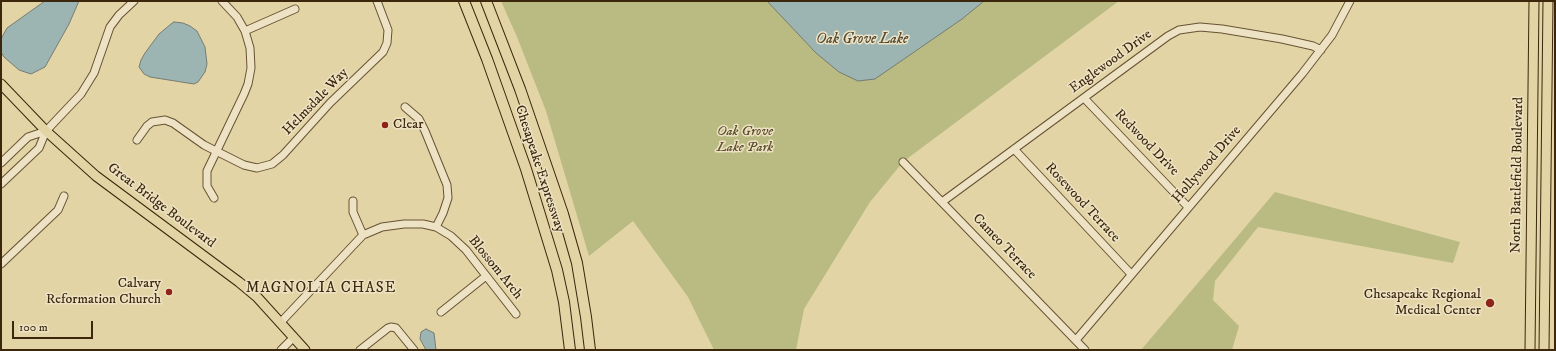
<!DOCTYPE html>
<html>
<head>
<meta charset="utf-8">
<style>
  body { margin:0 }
  #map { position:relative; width:1556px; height:351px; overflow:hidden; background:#e3d4a5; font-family:"IM FELL DW Pica",serif }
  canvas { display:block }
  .frame { position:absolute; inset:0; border:2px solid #3c270d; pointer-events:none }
  .scale { position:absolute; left:12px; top:321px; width:81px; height:18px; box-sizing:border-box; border:2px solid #3c270d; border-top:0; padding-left:5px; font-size:12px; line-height:14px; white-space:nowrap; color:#3c270d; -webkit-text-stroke:3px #ede3c4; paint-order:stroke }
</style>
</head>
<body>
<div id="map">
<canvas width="1556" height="351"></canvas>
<div class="frame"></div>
<div class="scale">100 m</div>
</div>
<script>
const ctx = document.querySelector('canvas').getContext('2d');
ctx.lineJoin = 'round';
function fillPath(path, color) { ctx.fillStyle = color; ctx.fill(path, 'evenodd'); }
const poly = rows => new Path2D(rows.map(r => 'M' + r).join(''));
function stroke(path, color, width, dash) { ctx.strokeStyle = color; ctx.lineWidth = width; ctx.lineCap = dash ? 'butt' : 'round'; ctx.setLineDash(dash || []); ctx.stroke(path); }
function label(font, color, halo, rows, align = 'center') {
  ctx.font = font + ' "IM FELL DW Pica",serif'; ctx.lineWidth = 3; ctx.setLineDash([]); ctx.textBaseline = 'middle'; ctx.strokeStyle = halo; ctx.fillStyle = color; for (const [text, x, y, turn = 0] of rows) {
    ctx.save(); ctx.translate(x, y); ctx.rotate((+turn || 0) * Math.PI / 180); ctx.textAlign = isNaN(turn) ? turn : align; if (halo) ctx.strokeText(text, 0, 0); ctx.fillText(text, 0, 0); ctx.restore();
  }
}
const green = poly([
  [501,1,1119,1,908,158,898,168,870,202,804,309,796,350,714,350,688,297,633,221,589,256,546,111,517,37],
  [1275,192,1460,242,1453,263,1258,227,1215,281,1213,300,1239,326,1232,350,1141,350]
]);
const water = poly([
  [45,1,79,1,69,24,45,67,31,74,19,70,4,57,1,52,1,39,7,28,45,1],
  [767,1,984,1,962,19,875,79,858,81,839,72,816,53,767,1],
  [174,22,183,23,190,26,197,31,205,47,207,64,205,72,198,82,194,84,150,77,144,74,139,67,141,60,145,53,159,34,171,24,174,22],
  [426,329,434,333,436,350,426,350,420,339,421,332,426,329]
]);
const minor = poly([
  [245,31,295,9],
  [1084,98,1188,207],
  [405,107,419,119,425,131,447,185,448,198,443,213,436,227],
  [137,140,147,126,152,122,165,120,173,123,204,145,244,165,257,168,272,164,283,155,330,103,383,52,387,43,388,30,377,1],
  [1014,149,1131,274],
  [903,162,1085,350],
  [1,163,28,137,46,131],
  [1,184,39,148,46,131,81,94,94,73,110,27,119,15,134,1],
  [214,198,207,186,207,171,244,94,248,84,251,68,250,48,245,31,237,17,222,1],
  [353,201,353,212,363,235],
  [942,202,1168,36,1179,30,1200,27,1222,29,1282,39,1313,46,1321,50],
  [1,264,58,210,64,196],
  [441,312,486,276],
  [281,322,363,235,382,227,404,224,423,224,436,227,451,236,466,250,516,314],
  [1076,340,1302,74,1332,35,1350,1],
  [281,350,294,337],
  [360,350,388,328,391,327,396,328,414,350]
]);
const major = poly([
  [1,84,46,131,96,176,239,282,257,297,305,350],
  [1530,350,1534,1],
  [1544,350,1548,1]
]);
const highway = poly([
  [464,1,487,59,526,169,557,270,564,302,570,350],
  [486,1,520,89,563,214,577,263,586,317,590,350]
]);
const markers = [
  [385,125,4,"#8f2418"],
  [169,292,4,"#8f2418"],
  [1490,303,5,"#8f2418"]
];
const streetNames = [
  ["Englewood Drive",1111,62,-36],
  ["Helmsdale Way",316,102,-46],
  ["Redwood Drive",1146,143,46],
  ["Hollywood Drive",1207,165,-49],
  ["Chesapeake Expressway",539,169,72],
  ["North Battlefield Boulevard",1518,175,-89],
  ["Rosewood Terrace",1082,203,47],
  ["Great Bridge Boulevard",161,206,37],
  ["Cameo Terrace",1004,247,46],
  ["Blossom Arch",495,268,51]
];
const poiNames = [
  ["Clear",393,125,"left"],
  ["Calvary",161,284],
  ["Reformation Church",161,300],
  ["Chesapeake Regional",1481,295],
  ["Medical Center",1481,311]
];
const parkNames = [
  ["Oak Grove",745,132],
  ["Lake Park",745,148]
];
const waterNames = [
  ["Oak Grove Lake",862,40]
];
const neighbourhoodNames = [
  ["MAGNOLIA CHASE",321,289]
];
fillPath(green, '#b9bb83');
fillPath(water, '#9cb5b3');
stroke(water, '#767c71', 1);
stroke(minor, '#665233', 9);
stroke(major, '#3c270d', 11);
stroke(highway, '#3c270d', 12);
stroke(minor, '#ede3c4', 7);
stroke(major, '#e3d4a5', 9);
stroke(highway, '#e3d4a5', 10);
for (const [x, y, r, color] of markers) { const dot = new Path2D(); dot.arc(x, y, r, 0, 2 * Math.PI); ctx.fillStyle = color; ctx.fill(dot); stroke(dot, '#ede3c4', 1.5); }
label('14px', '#3c270d', '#ede3c4', streetNames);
label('14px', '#3c270d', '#ede3c4', poiNames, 'right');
label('italic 14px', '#5b4c2a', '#ede3c4', parkNames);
label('italic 15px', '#544a36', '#ede3c4', waterNames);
ctx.letterSpacing = '1px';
label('15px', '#3c270d', '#ede3c4', neighbourhoodNames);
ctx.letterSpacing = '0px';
</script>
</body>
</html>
